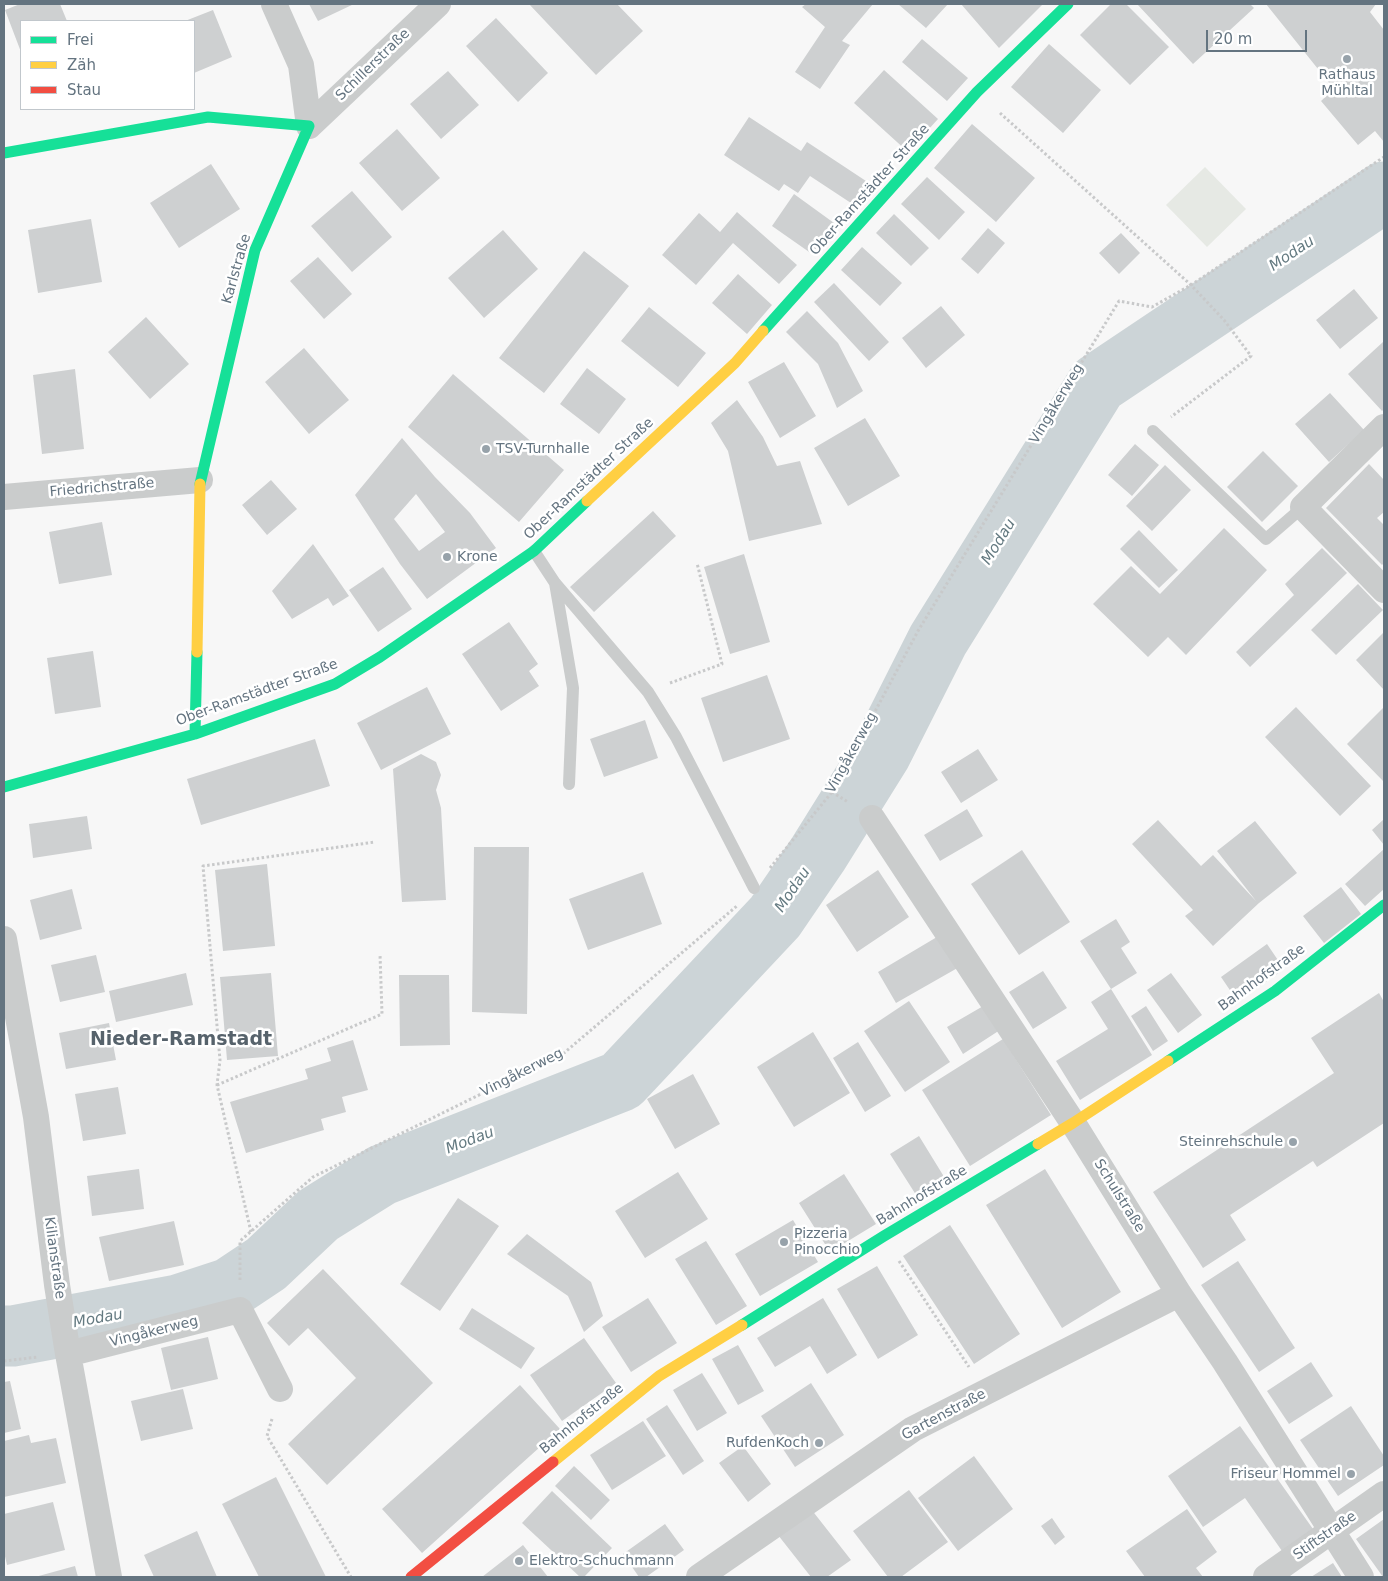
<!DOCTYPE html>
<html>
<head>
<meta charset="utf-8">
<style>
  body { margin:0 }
  #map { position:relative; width:1388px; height:1581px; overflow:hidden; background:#f7f7f7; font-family:"DejaVu Sans",sans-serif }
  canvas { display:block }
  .frame { position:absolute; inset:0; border:5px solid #647480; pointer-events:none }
  .legend { position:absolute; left:20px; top:20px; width:175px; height:90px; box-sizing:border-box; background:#fff; border:1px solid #c1c7cc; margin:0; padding:6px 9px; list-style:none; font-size:15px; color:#647480 }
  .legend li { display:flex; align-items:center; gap:10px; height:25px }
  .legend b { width:25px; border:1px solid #c1c7cc }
  .scale { position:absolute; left:1206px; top:30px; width:101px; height:22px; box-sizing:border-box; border:2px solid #647480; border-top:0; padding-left:6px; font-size:15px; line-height:18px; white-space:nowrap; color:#647480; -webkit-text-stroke:4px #fff; paint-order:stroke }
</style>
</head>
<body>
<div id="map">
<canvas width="1388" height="1581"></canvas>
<div class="frame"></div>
<ul class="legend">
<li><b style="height:6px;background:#16e098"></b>Frei</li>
<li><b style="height:6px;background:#ffcf43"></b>Zäh</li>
<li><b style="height:6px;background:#f24e42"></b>Stau</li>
</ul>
<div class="scale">20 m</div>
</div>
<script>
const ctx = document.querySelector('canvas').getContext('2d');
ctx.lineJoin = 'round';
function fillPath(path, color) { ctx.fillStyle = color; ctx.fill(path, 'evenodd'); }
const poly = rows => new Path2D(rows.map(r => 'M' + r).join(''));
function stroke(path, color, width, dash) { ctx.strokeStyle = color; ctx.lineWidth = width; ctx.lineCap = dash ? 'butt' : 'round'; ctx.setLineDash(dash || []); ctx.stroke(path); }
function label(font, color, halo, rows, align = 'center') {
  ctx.font = font + ' "DejaVu Sans",sans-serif'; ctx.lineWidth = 5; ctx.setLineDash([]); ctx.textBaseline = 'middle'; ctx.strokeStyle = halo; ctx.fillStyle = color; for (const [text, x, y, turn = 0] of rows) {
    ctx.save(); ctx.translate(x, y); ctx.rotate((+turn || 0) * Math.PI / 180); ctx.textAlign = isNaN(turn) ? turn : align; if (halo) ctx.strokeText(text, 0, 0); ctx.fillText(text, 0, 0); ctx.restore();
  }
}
const green = poly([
  [1205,167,1246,209,1207,247,1166,205]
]);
const river = poly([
  [4,1336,13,1336,178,1305,230,1288,266,1264,318,1215,382,1175,621,1081,775,917,818,854,881,753,938,640,1097,384,1384,192]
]);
const building = poly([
  [20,4,60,4,67,21,21,21,21,52,5,10],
  [309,4,354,4,318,21],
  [529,4,617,4,643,31,596,75],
  [806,4,873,4,842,41,850,45,820,89,795,72,825,27,802,7],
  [898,4,948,4,926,28],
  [961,4,1043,4,999,48],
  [1111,4,1126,4,1169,47,1130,85,1080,35],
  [1137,4,1250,4,1254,8,1193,64],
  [1266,4,1376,4,1370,12,1384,30,1384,142,1375,131,1358,145,1321,101,1334,89],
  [213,10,232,57,194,73,194,21,185,21],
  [496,18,548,73,518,102,466,46],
  [922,39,968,78,947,101,902,62],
  [1049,44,1101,90,1063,133,1011,87],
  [884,70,938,119,908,152,854,103],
  [448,71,479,105,441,139,410,104],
  [749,117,801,151,807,142,869,183,854,205,810,176,798,193,784,184,779,191,724,155],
  [972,124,1035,178,996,222,934,168],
  [397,129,440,178,402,211,359,163],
  [211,164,240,209,179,248,150,203],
  [927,177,965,212,939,240,901,204],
  [352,191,392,237,352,272,311,226],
  [794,194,834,223,812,254,772,226],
  [737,212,797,265,779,284,733,243,696,285,662,255,699,213,720,232],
  [894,214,929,248,911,266,876,233],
  [91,219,102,282,38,293,28,230],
  [988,228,1005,243,978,274,961,259],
  [503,230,538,269,484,318,448,278],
  [1121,233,1140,253,1119,274,1099,253],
  [862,247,902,283,880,306,841,270],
  [584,251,629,286,544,393,499,358],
  [318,257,352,294,324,319,290,281],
  [738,274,772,305,747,334,712,303],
  [834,283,889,342,869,361,814,302],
  [1354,289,1378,318,1340,349,1316,320],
  [941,306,965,335,926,368,902,338],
  [649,307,706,353,678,387,621,341],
  [807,311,838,343,863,391,837,408,818,364,786,332],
  [146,317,189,364,150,399,108,352],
  [1383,342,1384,409,1382,411,1348,374],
  [304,348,349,400,309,434,265,382],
  [784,362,816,416,780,438,748,382],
  [587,368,626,399,599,434,560,404],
  [75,369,84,449,42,454,33,375],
  [453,374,564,470,519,522,408,427],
  [1330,393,1364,430,1329,462,1295,424],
  [737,400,763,437,777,466,800,461,822,524,749,541,728,451,711,423],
  [865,418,900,476,848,506,814,448],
  [402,438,435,477,470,513,496,548,427,599,400,564,355,495],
  [416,494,445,532,419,551,394,519],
  [1135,444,1159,465,1132,496,1108,475],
  [1263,451,1298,486,1262,522,1227,487],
  [1369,464,1384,480,1384,512,1377,518,1384,525,1384,563,1382,565,1326,508],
  [1165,465,1191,490,1152,531,1126,506],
  [271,480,297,509,267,535,242,505],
  [653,511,676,536,594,612,570,587],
  [102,522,112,575,59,584,49,532],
  [1224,528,1267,570,1186,655,1168,637,1148,657,1093,604,1131,566,1160,594],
  [1139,530,1178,570,1159,588,1120,549],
  [313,544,349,596,333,606,328,598,292,619,272,591],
  [1322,548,1347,573,1250,667,1236,652,1294,595,1285,584],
  [744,554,770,642,730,654,704,567],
  [383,567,412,609,378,632,349,590],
  [1358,584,1383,610,1336,655,1311,630],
  [509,622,538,664,529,671,539,686,501,711,462,654],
  [1384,632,1384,690,1356,660],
  [93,651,101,707,55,714,47,658],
  [767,675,790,739,723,762,701,698],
  [427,687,451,734,381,770,357,723],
  [1296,707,1371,786,1340,816,1265,737],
  [1384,707,1384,782,1347,744],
  [645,720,658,758,604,777,590,739],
  [315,739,330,786,201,825,187,779],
  [978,749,998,780,961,803,941,772],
  [421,754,436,762,441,775,436,790,441,808,446,900,402,902,393,769],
  [967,809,983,836,940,861,924,835],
  [87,816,92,849,33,858,29,824],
  [1384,819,1384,845,1372,830],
  [1158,820,1201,866,1213,855,1256,901,1217,851,1255,821,1297,873,1259,903,1213,946,1185,916,1193,910,1132,844],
  [474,847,529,847,527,1014,472,1012],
  [1384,849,1384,889,1365,906,1345,884],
  [1022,850,1070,922,1019,955,971,884],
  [267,864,275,946,223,951,215,870],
  [878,870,909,917,857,952,826,905],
  [643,872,662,924,588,950,569,899],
  [1341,887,1361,914,1324,943,1303,916],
  [72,889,82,929,40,940,30,900],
  [1116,919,1130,942,1121,948,1137,973,1111,989,1080,941],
  [942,934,961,966,896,1003,878,972],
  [1267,944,1284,969,1238,1002,1221,977],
  [96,955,105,992,60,1002,51,965],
  [1043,971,1067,1008,1033,1029,1009,992],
  [186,973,193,1005,116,1022,109,991],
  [271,973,278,1056,227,1060,220,977],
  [1171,973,1202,1015,1178,1033,1147,990],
  [399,975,449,975,450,1045,400,1046],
  [1111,989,1152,1055,1080,1100,1056,1061,1108,1029,1091,1002],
  [1379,993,1384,1002,1384,1123,1317,1167,1313,1161,1230,1215,1246,1240,1203,1268,1153,1192,1334,1073,1311,1038],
  [909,1001,950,1062,905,1092,864,1031],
  [985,1005,1000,1030,963,1054,947,1027],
  [1146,1006,1168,1041,1153,1051,1131,1016],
  [109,1023,116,1060,66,1069,59,1033],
  [813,1032,850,1093,794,1127,757,1067],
  [1003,1039,1051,1115,970,1166,922,1090],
  [353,1040,368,1090,342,1097,346,1112,321,1119,324,1130,246,1153,230,1102,308,1079,305,1069,331,1061,327,1048],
  [858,1042,891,1096,865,1112,833,1058],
  [693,1074,720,1124,675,1149,647,1099],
  [118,1087,126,1134,83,1141,75,1094],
  [919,1136,946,1180,918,1198,890,1154],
  [139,1169,144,1209,92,1216,87,1176],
  [1045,1169,1121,1292,1062,1328,986,1205],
  [678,1172,708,1219,645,1258,615,1211],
  [844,1174,876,1224,830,1252,799,1203],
  [458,1198,499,1226,440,1311,400,1284],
  [793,1220,818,1262,760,1296,735,1254],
  [174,1221,184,1265,109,1281,99,1237],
  [950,1225,1020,1334,974,1364,903,1256],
  [527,1234,591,1282,603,1316,584,1332,568,1296,507,1254],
  [706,1241,747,1306,716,1325,675,1259],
  [1238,1261,1295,1348,1259,1372,1201,1285],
  [877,1266,918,1335,878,1359,837,1289],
  [323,1269,433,1383,327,1485,288,1444,356,1378,308,1328,289,1346,267,1323],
  [648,1298,677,1343,631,1372,602,1327],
  [823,1298,857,1355,827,1374,810,1346,775,1367,757,1338],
  [472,1308,535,1348,521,1369,459,1329],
  [208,1337,218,1379,171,1390,161,1348],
  [584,1338,616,1383,562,1421,530,1375],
  [738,1345,764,1391,738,1405,712,1359],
  [1311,1362,1333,1396,1289,1424,1267,1391],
  [702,1373,727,1413,697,1431,673,1390],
  [10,1381,21,1429,4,1433,4,1382],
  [811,1383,844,1435,795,1467,761,1416],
  [520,1385,560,1429,422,1553,382,1509],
  [183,1389,193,1429,141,1441,131,1401],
  [667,1405,704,1461,683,1475,646,1419],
  [1351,1406,1384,1456,1384,1465,1338,1496,1300,1440],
  [643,1421,666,1456,612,1490,590,1455],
  [1240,1426,1313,1529,1282,1551,1245,1498,1203,1527,1168,1476],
  [29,1435,31,1443,56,1438,66,1483,4,1497,4,1441],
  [743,1446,771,1484,748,1502,719,1463],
  [974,1456,1013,1509,958,1551,918,1498],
  [574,1466,610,1500,591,1520,555,1486],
  [276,1477,326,1577,259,1577,222,1504],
  [909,1490,948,1542,901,1577,888,1577,853,1531],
  [552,1491,612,1548,584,1577,580,1577,522,1523],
  [53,1502,65,1550,7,1565,4,1552,4,1514],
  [811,1509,851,1560,827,1577,811,1577,778,1535],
  [1187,1509,1217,1552,1196,1568,1203,1577,1145,1577,1126,1551],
  [1052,1518,1065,1537,1055,1545,1041,1526],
  [1384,1519,1384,1577,1383,1577,1356,1539],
  [665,1524,684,1550,646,1577,639,1577,623,1554],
  [197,1531,217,1577,154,1577,144,1555],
  [523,1545,548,1577,482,1577],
  [1333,1563,1342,1577,1311,1577],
  [75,1566,78,1577,35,1577]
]);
const path = poly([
  [1000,113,1191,285,1224,320,1251,356,1171,417],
  [670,683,722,664,697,563],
  [832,792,848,802],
  [770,868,832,792,918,631,1119,301,1152,307,1191,285,1384,157],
  [217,1085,382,1014,380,954],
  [251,1232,217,1085,220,1060,203,866,375,842],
  [899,1261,969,1367],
  [240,1280,240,1241,313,1177,564,1053,738,905],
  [4,1361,38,1357],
  [272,1419,267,1436,351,1577]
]);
const lane = poly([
  [1153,431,1266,539,1303,507],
  [534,551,555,583,648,692,676,737,754,888],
  [555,583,573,688,569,784]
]);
const street = poly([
  [274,4,301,65,309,126],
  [309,126,438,4],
  [1384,427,1303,507,1384,590],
  [4,497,200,480],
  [872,818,1073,1123,1179,1294,1225,1362,1361,1577],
  [4,939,36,1117,57,1285,68,1354,109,1577],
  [68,1354,240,1310,280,1389],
  [699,1577,913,1429,1179,1294],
  [1266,1577,1384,1494]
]);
const fast = poly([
  [4,153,208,117,309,126,255,250,200,484],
  [763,331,977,92,1068,4],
  [195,734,197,652],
  [4,787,195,734,335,684,380,657,534,551,587,501],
  [1168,1061,1275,991,1384,905],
  [742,1325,884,1236,1038,1144]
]);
const slow = poly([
  [587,501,735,363,763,331],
  [197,652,200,484],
  [1038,1144,1073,1123,1168,1061],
  [553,1462,659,1376,742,1325]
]);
const jam = poly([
  [411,1577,553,1462]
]);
const markers = [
  [1347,59,5,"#97a2aa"],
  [486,449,5,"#97a2aa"],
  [447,557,5,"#97a2aa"],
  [1293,1142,5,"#97a2aa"],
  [784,1242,5,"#97a2aa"],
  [819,1443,5,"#97a2aa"],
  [1351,1474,5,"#97a2aa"],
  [519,1561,5,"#97a2aa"]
];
const streetNames = [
  ["Schillerstraße",373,65,-44],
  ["Ober-Ramstädter Straße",870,190,-48],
  ["Karlstraße",237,269,-74],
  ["Vingåkerweg",1057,404,-59],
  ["Ober-Ramstädter Straße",589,479,-43],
  ["Friedrichstraße",102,488,-5],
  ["Ober-Ramstädter Straße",257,693,-20],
  ["Vingåkerweg",852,753,-61],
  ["Bahnhofstraße",1262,978,-36],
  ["Vingåkerweg",522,1073,-27],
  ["Bahnhofstraße",922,1196,-31],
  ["Schulstraße",1119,1196,58],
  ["Kilianstraße",54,1258,82],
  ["Vingåkerweg",154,1332,-14],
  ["Gartenstraße",944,1415,-28],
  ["Bahnhofstraße",582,1419,-39],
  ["Stiftstraße",1325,1536,-35]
];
const poiNames = [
  ["Rathaus",1347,75,"center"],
  ["Mühltal",1347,91,"center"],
  ["TSV-Turnhalle",496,449],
  ["Krone",457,557],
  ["Steinrehschule",1283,1142,"right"],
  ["Pizzeria",794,1234],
  ["Pinocchio",794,1250],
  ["RufdenKoch",809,1443,"right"],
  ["Friseur Hommel",1341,1474,"right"],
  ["Elektro-Schuchmann",529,1561]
];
const waterNames = [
  ["Modau",1292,254,-34],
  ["Modau",999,542,-58],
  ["Modau",793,890,-56],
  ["Modau",470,1141,-21],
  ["Modau",98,1319,-10]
];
const districtNames = [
  ["Nieder-Ramstadt",181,1040]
];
fillPath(green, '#e6e9e4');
stroke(river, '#ccd4d7', 61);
fillPath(building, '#ced0d1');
stroke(path, '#c8c9ca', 3, [2.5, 2.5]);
stroke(lane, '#cacccc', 12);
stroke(street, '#cacccc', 26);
stroke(fast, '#16e098', 11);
stroke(slow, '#ffcf43', 11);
stroke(jam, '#f24e42', 11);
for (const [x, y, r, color] of markers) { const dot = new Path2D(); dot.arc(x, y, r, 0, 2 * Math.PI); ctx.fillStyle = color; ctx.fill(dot); stroke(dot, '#fff', 2); }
label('14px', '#647480', '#fff', streetNames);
label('14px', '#647480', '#fff', poiNames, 'left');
label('italic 15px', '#647a81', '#fff', waterNames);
label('bold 19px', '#56626b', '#fff', districtNames);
</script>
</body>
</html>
